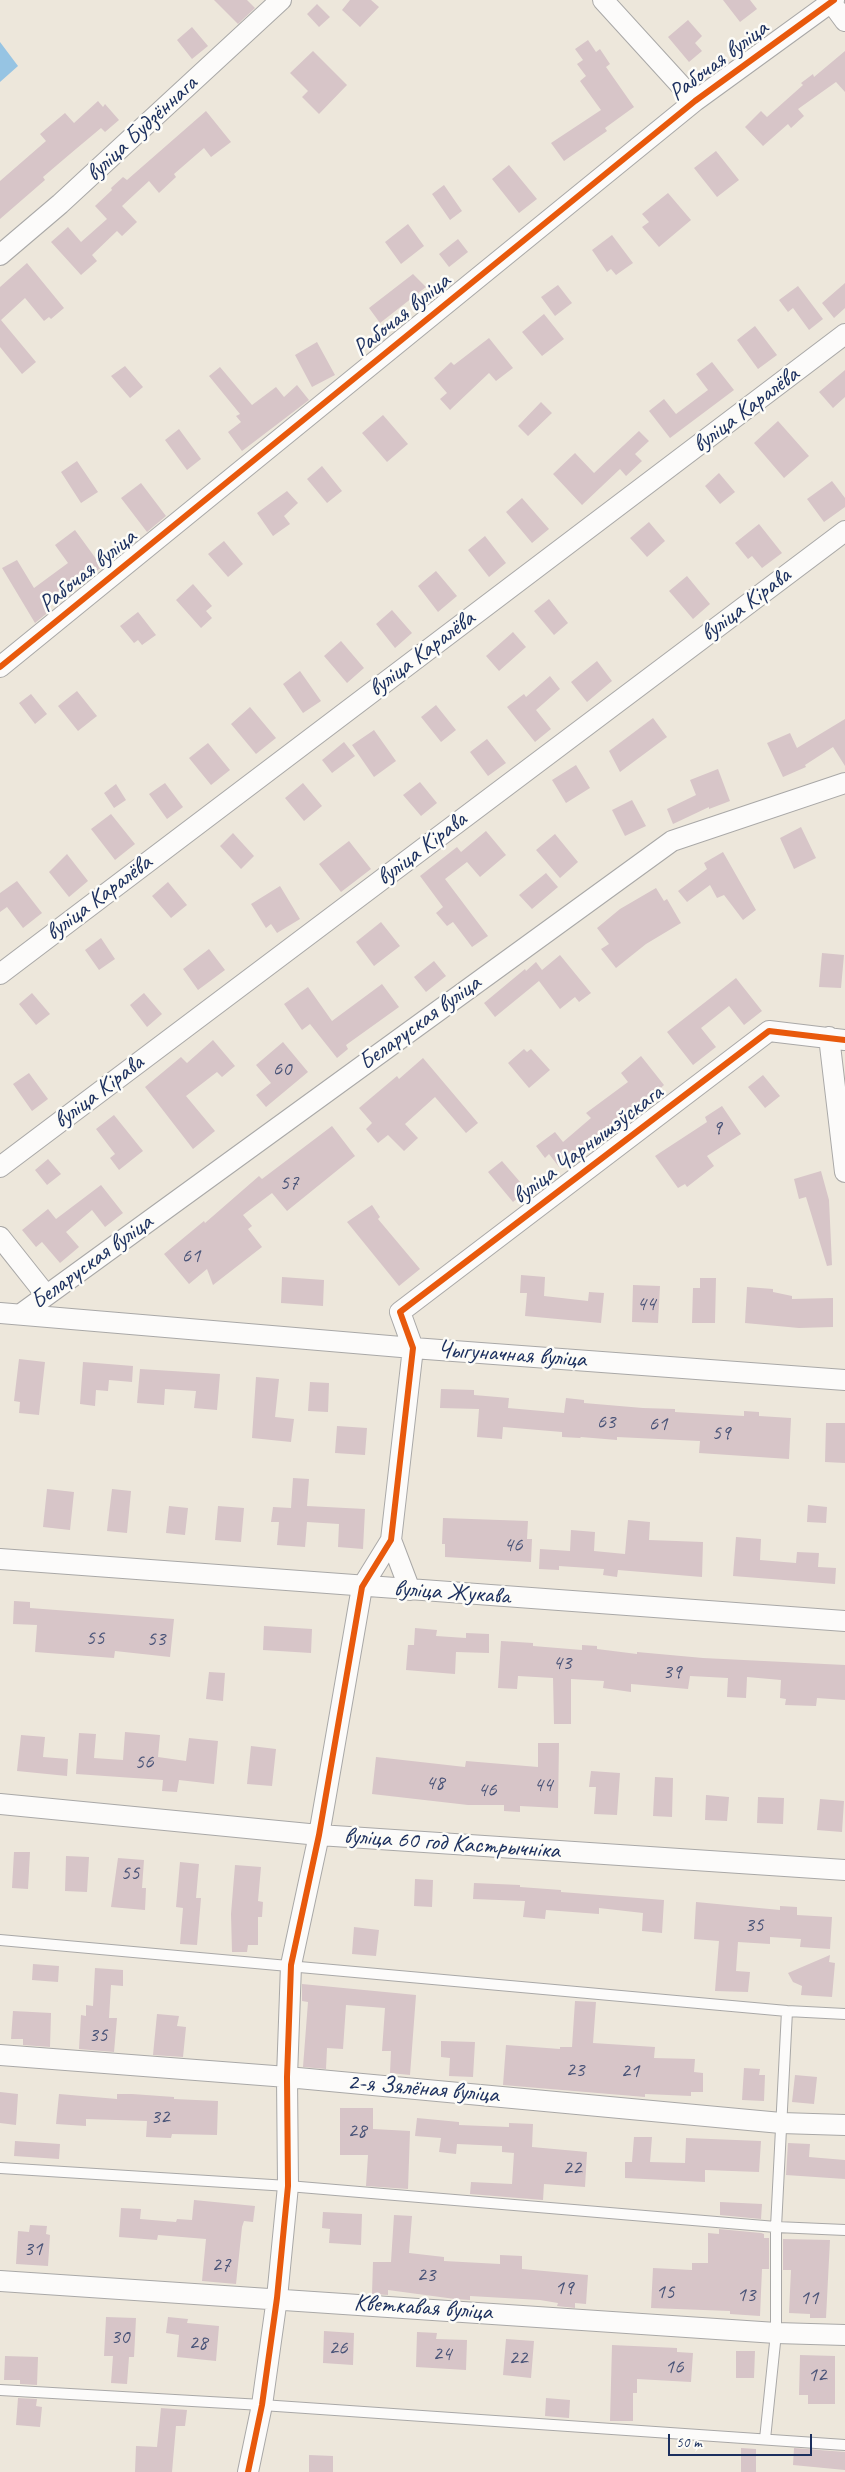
<!DOCTYPE html>
<html>
<head>
<meta charset="utf-8">
<style>
  body { margin:0 }
  #map { position:relative; width:845px; height:2472px; overflow:hidden; background:#ede7db; font-family:Caveat,sans-serif }
  canvas { display:block }
  .scale { position:absolute; left:668px; top:2434px; width:144px; height:22px; box-sizing:border-box; border:2px solid #1b2f5e; border-top:0; padding-left:6px; font-size:15px; line-height:18px; white-space:nowrap; color:#1b2f5e; -webkit-text-stroke:4px #fdfcf7; paint-order:stroke }
</style>
</head>
<body>
<div id="map">
<canvas width="845" height="2472"></canvas>
<div class="scale">50 m</div>
</div>
<script>
const ctx = document.querySelector('canvas').getContext('2d');
ctx.lineJoin = 'round';
function fillPath(path, color) { ctx.fillStyle = color; ctx.fill(path, 'evenodd'); }
const poly = rows => new Path2D(rows.map(r => 'M' + r).join(''));
function stroke(path, color, width, dash) { ctx.strokeStyle = color; ctx.lineWidth = width; ctx.lineCap = dash ? 'butt' : 'round'; ctx.setLineDash(dash || []); ctx.stroke(path); }
function label(font, color, halo, rows, align = 'center') {
  ctx.font = font + ' Caveat,sans-serif'; ctx.lineWidth = 5; ctx.setLineDash([]); ctx.textBaseline = 'middle'; ctx.strokeStyle = halo; ctx.fillStyle = color; for (const [text, x, y, turn = 0] of rows) {
    ctx.save(); ctx.translate(x, y); ctx.rotate((+turn || 0) * Math.PI / 180); ctx.textAlign = isNaN(turn) ? turn : align; if (halo) ctx.strokeText(text, 0, 0); ctx.fillText(text, 0, 0); ctx.restore();
  }
}
const water = poly([
  [0,42,18,66,0,82]
]);
const building = poly([
  [214,0,247,0,255,8,238,24],
  [350,0,371,0,379,7,360,27,342,10],
  [723,0,750,0,757,9,740,22],
  [317,4,330,17,319,27,307,14],
  [688,20,702,36,695,43,702,51,689,62,668,37],
  [192,27,208,46,192,59,177,40],
  [588,40,596,52,600,49,610,64,606,67,634,107,605,128,607,131,564,161,551,143,601,110,580,81,586,76,577,64,583,60,575,49],
  [313,51,347,85,319,114,302,97,308,91,290,73],
  [845,51,845,92,836,82,798,109,804,116,791,128,788,124,763,146,745,127,761,111,767,117,803,85,801,83,813,74,814,77],
  [98,101,103,107,105,104,119,120,105,132,101,128,70,154,43,177,45,180,0,219,0,181,46,141,40,134,65,113,74,123],
  [206,111,231,142,211,157,204,148,174,174,176,177,159,193,149,181,122,206,137,222,122,236,117,231,92,255,97,261,81,275,51,242,68,227,81,242,107,219,95,206,112,190,111,188,123,177,127,180],
  [716,151,739,180,717,197,694,168],
  [509,165,537,199,519,213,492,179],
  [444,185,462,211,450,220,432,194],
  [668,193,691,220,659,247,642,227,649,222,642,214],
  [408,224,424,246,401,264,385,242],
  [612,235,633,263,616,275,611,269,607,272,592,250],
  [458,239,468,252,449,267,439,254],
  [27,263,64,308,51,319,49,317,44,321,25,298,1,320,36,362,22,374,0,347,0,287],
  [413,274,426,287,380,323,369,308],
  [845,283,845,308,834,318,822,303],
  [558,285,572,303,555,316,541,297],
  [798,286,823,319,809,330,793,308,788,312,779,300],
  [544,314,564,339,542,356,522,332],
  [755,326,777,355,758,369,737,340],
  [489,338,513,368,496,381,489,373,450,410,440,399,447,393,434,378,451,362,454,365],
  [317,342,335,375,312,387,295,355],
  [712,362,734,390,670,438,649,411,664,399,676,414,708,390,696,374],
  [125,366,143,387,130,398,111,376],
  [220,367,252,405,276,387,284,397,297,385,309,400,242,451,228,432,241,422,236,416,240,414,209,376],
  [845,370,845,397,833,408,819,392],
  [541,402,552,413,528,436,518,426],
  [383,415,408,444,387,462,362,433],
  [778,421,809,456,784,478,754,443],
  [179,429,201,459,187,470,165,440],
  [639,431,649,441,635,454,642,461,626,476,620,469,582,505,553,474,575,453,594,473],
  [77,461,98,492,81,503,61,472],
  [322,466,342,491,327,503,307,479],
  [719,473,735,492,720,504,705,486],
  [832,481,845,498,845,507,824,522,807,499],
  [141,483,166,516,147,532,121,498],
  [287,491,298,503,284,516,290,524,273,536,257,513],
  [522,498,549,529,532,543,506,512],
  [649,522,665,541,647,557,630,538],
  [759,524,782,553,762,568,752,556,748,559,735,543],
  [75,530,102,567,47,605,51,610,35,623,2,568,17,560,34,588,68,563,55,545],
  [485,536,506,563,489,577,468,550],
  [224,541,243,564,228,577,208,554],
  [436,571,457,596,438,612,418,586],
  [687,576,710,604,693,619,669,591],
  [193,584,212,606,206,611,212,618,201,628,176,600],
  [549,599,568,623,554,635,534,611],
  [392,610,412,633,395,648,376,624],
  [138,612,156,635,142,645,138,640,134,643,120,626],
  [513,632,526,647,499,671,486,656],
  [341,641,364,668,347,683,324,656],
  [597,661,612,681,587,702,571,682],
  [300,671,321,701,303,713,283,684],
  [550,676,560,689,536,710,551,729,535,742,507,707,524,694,526,697],
  [77,691,97,716,78,731,58,706],
  [31,694,47,714,35,724,19,703],
  [436,705,456,730,441,742,421,717],
  [250,707,276,738,256,754,231,724],
  [653,718,667,737,620,772,609,751],
  [845,719,845,766,833,747,805,765,806,767,783,777,767,743,790,733,797,748],
  [374,730,396,761,374,777,352,745],
  [487,739,506,763,488,776,470,752],
  [344,742,355,756,332,773,322,760],
  [208,743,230,770,211,785,189,758],
  [576,765,590,788,566,803,552,780],
  [718,769,730,801,709,809,709,807,673,824,667,809,696,795,690,780],
  [420,782,437,803,421,816,403,795],
  [165,783,183,807,167,819,149,794],
  [303,783,322,806,304,821,285,798],
  [116,784,126,800,114,808,104,793],
  [632,800,646,826,625,836,612,810],
  [111,814,135,844,115,860,91,829],
  [801,827,816,858,794,869,780,838],
  [486,831,506,855,480,877,467,862,445,879,488,936,472,947,453,922,447,926,436,913,443,907,420,876,457,847,461,852],
  [233,833,254,856,241,869,220,846],
  [555,834,578,862,560,878,536,850],
  [349,841,371,869,341,892,319,864],
  [723,852,756,910,743,920,724,895,717,898,710,885,687,902,678,891,707,869,704,863],
  [67,854,88,881,69,897,49,872],
  [546,873,558,887,532,909,519,895],
  [17,881,42,913,23,928,7,907,0,912,0,893],
  [168,882,187,905,171,918,152,896],
  [280,886,300,919,277,933,271,924,266,928,251,904],
  [656,888,664,901,667,899,681,923,646,944,616,968,601,949,609,944,597,928,620,909],
  [381,922,400,946,374,966,356,942],
  [101,938,115,959,99,970,85,950],
  [209,949,225,970,198,990,183,969],
  [822,953,844,955,841,988,819,987],
  [560,955,591,993,579,1002,575,997,560,1009,539,981,495,1017,484,1003,525,969,526,971,536,962,542,970],
  [434,961,446,976,426,992,414,977],
  [736,978,762,1011,744,1025,729,1006,701,1028,716,1047,693,1065,667,1032],
  [382,984,399,1007,346,1045,348,1049,337,1058,310,1024,302,1030,284,1004,308,987,332,1021],
  [32,993,50,1014,36,1025,19,1004],
  [144,993,162,1014,147,1027,130,1005],
  [213,1040,235,1066,222,1077,217,1072,186,1096,215,1131,193,1149,145,1087,181,1057,187,1063],
  [283,1042,308,1072,266,1107,256,1095,271,1083,256,1065],
  [524,1049,527,1052,531,1049,550,1070,529,1088,508,1063],
  [641,1056,664,1085,640,1107,603,1135,601,1132,559,1167,549,1154,545,1158,536,1146,555,1132,563,1142,591,1118,586,1113,628,1082,621,1073],
  [423,1058,478,1123,466,1133,435,1097,405,1124,418,1138,404,1151,388,1135,378,1143,366,1129,372,1123,359,1108,397,1076,399,1079],
  [29,1073,48,1099,32,1111,13,1084],
  [763,1075,780,1096,765,1108,748,1087],
  [722,1106,741,1134,707,1156,714,1166,687,1187,685,1184,678,1188,655,1156,707,1122,705,1117],
  [114,1115,143,1151,119,1170,110,1158,115,1154,96,1129],
  [332,1126,355,1156,287,1211,272,1193,243,1215,252,1226,248,1229,262,1247,213,1285,207,1269,189,1284,164,1254,204,1221,205,1223,259,1176,262,1179],
  [48,1159,61,1174,47,1185,35,1170],
  [502,1161,527,1190,513,1202,488,1172],
  [821,1171,829,1200,832,1265,827,1266,806,1197,799,1199,794,1179],
  [101,1185,123,1213,105,1227,92,1210,66,1232,79,1247,60,1263,42,1242,36,1247,22,1230,48,1209,56,1219],
  [372,1205,380,1217,378,1219,420,1269,399,1286,347,1222],
  [521,1275,545,1277,544,1296,588,1301,589,1292,604,1293,601,1323,525,1316,527,1293,520,1293],
  [282,1277,324,1280,323,1306,281,1303],
  [700,1278,716,1278,715,1323,692,1323,693,1288,700,1288],
  [633,1285,660,1286,658,1323,632,1322],
  [747,1287,773,1289,773,1292,792,1296,792,1299,833,1298,833,1327,799,1328,745,1323],
  [19,1359,45,1362,39,1415,19,1413,20,1402,14,1401],
  [83,1362,133,1366,132,1382,109,1380,108,1391,96,1390,95,1406,80,1404],
  [140,1369,220,1374,217,1410,194,1408,196,1391,165,1389,164,1405,137,1403],
  [256,1377,279,1379,275,1417,294,1419,291,1442,252,1438],
  [310,1382,329,1383,328,1412,308,1411],
  [441,1389,474,1390,474,1395,509,1398,508,1408,564,1413,566,1398,584,1400,584,1403,643,1408,675,1409,675,1412,744,1416,744,1411,759,1412,759,1416,791,1418,789,1459,699,1453,700,1441,617,1437,617,1440,581,1437,580,1438,562,1437,562,1432,503,1427,502,1439,477,1437,479,1409,440,1408],
  [826,1423,845,1423,845,1463,825,1462],
  [337,1426,367,1428,365,1455,335,1453],
  [293,1478,309,1479,307,1506,365,1509,363,1549,338,1547,339,1524,307,1522,305,1547,277,1545,279,1522,271,1522,273,1507,291,1508],
  [47,1489,74,1492,70,1530,43,1527],
  [112,1489,131,1491,127,1533,107,1531],
  [808,1505,827,1507,826,1523,807,1522],
  [169,1506,188,1508,185,1535,166,1533],
  [218,1506,244,1508,241,1542,215,1540],
  [443,1518,528,1521,527,1539,532,1539,531,1562,445,1557,445,1544,442,1544],
  [628,1520,650,1522,649,1540,703,1542,702,1577,618,1570,617,1577,603,1575,604,1569,559,1566,559,1570,539,1569,540,1549,570,1551,571,1530,595,1532,594,1551,625,1554],
  [736,1537,761,1539,760,1560,796,1563,797,1552,819,1553,818,1567,836,1568,835,1584,733,1576],
  [14,1601,30,1602,30,1608,174,1619,170,1657,115,1651,114,1658,35,1652,37,1625,13,1624],
  [264,1626,312,1629,311,1653,263,1650],
  [415,1628,437,1630,436,1636,466,1638,466,1633,489,1634,489,1653,456,1652,455,1674,406,1670,408,1645,414,1645],
  [501,1641,533,1643,533,1646,582,1650,582,1645,597,1646,597,1649,637,1654,637,1652,703,1658,845,1665,845,1700,817,1698,816,1706,785,1705,786,1699,780,1698,781,1680,747,1677,746,1698,727,1697,728,1678,690,1676,688,1689,631,1684,631,1692,603,1688,604,1681,571,1679,571,1724,554,1724,553,1678,518,1676,517,1689,498,1688],
  [209,1672,225,1673,223,1701,206,1699],
  [125,1732,160,1735,158,1757,186,1761,189,1738,218,1741,214,1784,179,1780,177,1792,162,1791,163,1780,76,1774,79,1733,96,1734,94,1758,123,1760],
  [21,1735,45,1737,43,1757,68,1759,67,1776,17,1771],
  [538,1743,559,1743,558,1808,520,1806,520,1812,504,1811,504,1805,468,1805,372,1794,376,1757,465,1767,466,1761,538,1767],
  [251,1746,276,1749,272,1786,247,1784],
  [591,1771,620,1773,617,1815,594,1814,596,1787,589,1787],
  [655,1777,673,1778,672,1817,653,1816],
  [706,1795,729,1797,727,1821,705,1820],
  [758,1797,784,1798,783,1824,757,1823],
  [820,1799,844,1801,842,1832,817,1830],
  [14,1852,30,1852,28,1889,12,1888],
  [66,1856,89,1857,87,1892,65,1891],
  [118,1858,144,1860,142,1888,146,1888,145,1910,111,1907],
  [180,1862,199,1864,196,1898,201,1898,197,1945,180,1944,183,1908,176,1907],
  [235,1865,261,1867,258,1901,263,1902,262,1917,258,1917,258,1945,248,1945,247,1952,232,1952,231,1914],
  [415,1879,433,1880,432,1907,414,1906],
  [474,1883,520,1885,520,1887,561,1890,561,1892,664,1900,662,1933,642,1931,643,1913,599,1908,599,1914,546,1910,545,1919,523,1917,525,1901,473,1899],
  [696,1902,780,1910,780,1906,797,1907,797,1915,832,1917,830,1949,800,1947,801,1939,770,1937,770,1944,738,1942,736,1971,750,1972,748,1992,715,1991,719,1941,694,1939],
  [354,1927,379,1930,376,1956,352,1954],
  [830,1955,829,1962,835,1963,832,1997,801,1995,802,1986,793,1982,788,1973],
  [33,1964,59,1966,58,1982,32,1980],
  [95,1968,123,1970,123,1986,111,1985,109,2018,117,2018,114,2052,79,2049,81,2015,86,2016,86,2005,93,2006],
  [302,1984,416,1995,410,2075,390,2073,391,2051,382,2051,385,2008,346,2005,343,2049,327,2048,326,2069,303,2067,308,2002,302,2001],
  [575,2001,596,2002,593,2043,655,2047,654,2058,695,2059,694,2072,703,2073,703,2092,691,2092,691,2096,645,2094,645,2097,503,2085,506,2045,560,2049,560,2047,572,2047],
  [13,2011,51,2013,50,2047,23,2045,23,2039,11,2039],
  [157,2014,179,2016,177,2026,186,2027,183,2057,153,2055],
  [441,2041,475,2042,473,2077,449,2076,450,2058,441,2057],
  [744,2068,760,2069,759,2075,765,2075,764,2101,742,2100],
  [795,2075,817,2077,814,2104,792,2102],
  [0,2092,18,2094,16,2125,0,2123],
  [59,2094,117,2099,117,2094,132,2094,174,2097,174,2099,218,2101,217,2135,172,2134,171,2138,146,2137,147,2121,86,2119,86,2126,56,2124],
  [340,2108,373,2108,373,2129,410,2131,408,2189,366,2186,368,2155,340,2155],
  [417,2118,459,2122,459,2125,509,2127,509,2123,533,2124,532,2147,587,2152,585,2187,544,2184,543,2200,470,2194,471,2182,512,2184,514,2153,502,2152,502,2146,457,2144,456,2154,439,2152,441,2138,415,2136],
  [634,2137,652,2137,650,2162,685,2163,686,2138,761,2141,759,2172,705,2170,705,2182,625,2178,625,2162,632,2162],
  [15,2141,60,2144,59,2159,14,2156],
  [788,2143,810,2144,809,2157,845,2160,845,2179,786,2175],
  [194,2200,255,2206,253,2222,244,2221,242,2227,236,2284,202,2281,206,2239,158,2235,157,2240,119,2237,121,2208,141,2209,140,2219,176,2222,177,2219,192,2220],
  [720,2202,762,2204,761,2219,720,2215],
  [323,2212,362,2214,361,2245,329,2243,330,2229,322,2228],
  [394,2215,412,2216,409,2253,444,2257,444,2261,500,2264,500,2255,522,2256,522,2269,588,2275,586,2304,575,2303,575,2308,557,2306,558,2303,540,2300,470,2296,470,2300,455,2299,388,2290,388,2295,372,2294,373,2262,391,2262],
  [30,2225,47,2226,46,2234,50,2235,48,2266,16,2264,18,2231,29,2232],
  [719,2229,761,2233,764,2234,764,2238,769,2238,769,2269,762,2269,760,2316,730,2314,730,2311,651,2308,653,2268,692,2270,692,2263,708,2263,708,2233,719,2234],
  [783,2239,830,2240,826,2318,810,2318,810,2314,789,2313,791,2270,783,2270],
  [106,2317,136,2318,134,2357,129,2357,127,2384,111,2383,113,2356,104,2356],
  [168,2317,188,2319,187,2323,219,2326,216,2361,177,2357,179,2335,166,2333],
  [324,2331,354,2333,353,2365,323,2363],
  [417,2332,437,2333,436,2339,467,2340,466,2370,416,2367],
  [506,2339,534,2341,531,2378,503,2375],
  [612,2345,677,2348,677,2352,693,2353,691,2382,637,2379,637,2393,633,2393,633,2421,610,2421],
  [736,2351,755,2351,754,2378,736,2378],
  [800,2355,835,2356,835,2404,808,2404,808,2395,799,2395],
  [5,2356,38,2357,37,2385,20,2384,20,2380,4,2380],
  [18,2398,37,2399,36,2406,42,2407,40,2427,16,2425],
  [546,2398,570,2400,569,2418,545,2416],
  [161,2408,187,2410,185,2426,176,2426,172,2472,135,2472,136,2446,157,2447],
  [741,2448,756,2449,756,2472,741,2472],
  [794,2448,845,2452,845,2470,793,2465],
  [309,2455,333,2456,333,2472,309,2472]
]);
const service = poly([
  [0,1940,787,2011,845,2014],
  [0,2168,288,2186,776,2227,845,2230],
  [0,2390,262,2405,845,2445],
  [765,2439,776,2333,776,2227,787,2011]
]);
const minor = poly([
  [603,0,695,101],
  [831,2,845,21],
  [0,255,60,204,281,0],
  [0,667,695,101,834,0],
  [0,974,845,334],
  [829,1037,845,1172],
  [0,1167,845,531],
  [0,1237,46,1295],
  [0,1313,413,1348,845,1380],
  [21,1314,672,841,845,783],
  [391,1540,410,1590],
  [0,1559,845,1621],
  [0,1804,319,1835,845,1870],
  [0,2055,287,2077,781,2123,845,2125],
  [0,2281,776,2333,845,2335],
  [248,2472,262,2405,277,2298,288,2186,287,2077,291,1965,319,1835,362,1587,391,1540,413,1348,400,1312,769,1031,845,1040]
]);
const cycleway = poly([
  [0,667,695,101,834,0],
  [248,2472,262,2405,277,2298,288,2186,287,2077,291,1965,319,1835,362,1587,391,1540,413,1348,400,1312,769,1031,845,1040]
]);
const numberNames = [
  ["60",282,1069],
  ["9",717,1128],
  ["57",289,1183],
  ["61",191,1256],
  ["44",646,1304],
  ["63",606,1422],
  ["61",658,1424],
  ["59",721,1433],
  ["46",513,1545],
  ["55",95,1638],
  ["53",156,1639],
  ["43",562,1663],
  ["39",672,1672],
  ["56",144,1762],
  ["48",435,1783],
  ["44",543,1785],
  ["46",487,1790],
  ["55",130,1873],
  ["35",754,1925],
  ["35",98,2035],
  ["23",575,2070],
  ["21",630,2071],
  ["32",160,2117],
  ["28",357,2131],
  ["22",572,2168],
  ["31",33,2249],
  ["27",221,2265],
  ["23",426,2275],
  ["19",564,2288],
  ["15",665,2292],
  ["13",746,2295],
  ["11",809,2298],
  ["30",120,2337],
  ["28",198,2343],
  ["26",338,2348],
  ["24",442,2354],
  ["22",518,2358],
  ["16",674,2367],
  ["12",817,2375]
];
const streetNames = [
  ["Рабочая вуліца",719,61,-37],
  ["вуліца Будзённага",142,129,-43],
  ["Рабочая вуліца",402,315,-39],
  ["вуліца Каралёва",746,410,-37],
  ["Рабочая вуліца",88,571,-39],
  ["вуліца Кірава",746,605,-37],
  ["вуліца Каралёва",422,654,-37],
  ["вуліца Кірава",422,849,-37],
  ["вуліца Каралёва",99,898,-37],
  ["Беларуская вуліца",420,1023,-36],
  ["вуліца Кірава",99,1092,-37],
  ["вуліца Чарнышэўскага",588,1145,-37],
  ["Беларуская вуліца",92,1262,-36],
  ["Чыгуначная вуліца",512,1355,4],
  ["вуліца Жукава",452,1593,4],
  ["вуліца 60 год Кастрычніка",452,1844,4],
  ["2-я Зялёная вуліца",423,2089,5],
  ["Кветкавая вуліца",423,2308,4]
];
fillPath(water, '#96c4e3');
fillPath(building, '#d7c5c8');
stroke(service, '#a9a8a7', 12);
stroke(minor, '#a9a8a7', 22);
stroke(service, '#fcfbfa', 10);
stroke(minor, '#fcfbfa', 20);
stroke(cycleway, '#e8590c', 6);
label('21px', '#4a5478', null, numberNames);
label('24px', '#1b2f5e', '#fdfcf7', streetNames);
</script>
</body>
</html>
